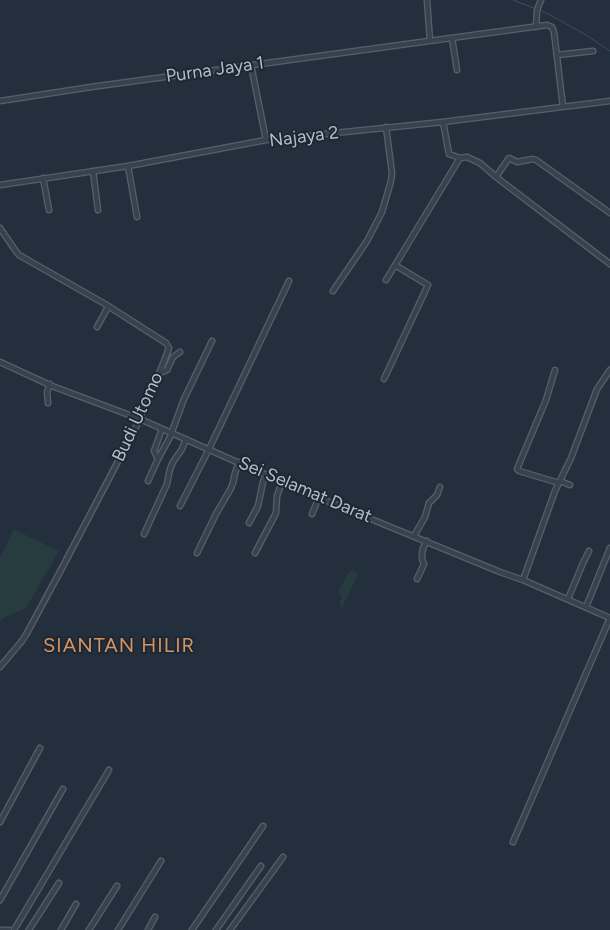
<!DOCTYPE html>
<html>
<head>
<meta charset="utf-8">
<style>
  body { margin:0 }
  canvas { display:block; background:#242f3e }
</style>
</head>
<body>
<canvas width="610" height="930"></canvas>
<script>
const ctx = document.querySelector('canvas').getContext('2d');
ctx.lineJoin = 'round';
function fillPath(path, color) { ctx.fillStyle = color; ctx.fill(path, 'evenodd'); }
const poly = rows => new Path2D(rows.map(r => 'M' + r).join(''));
function stroke(path, color, width, dash) { ctx.strokeStyle = color; ctx.lineWidth = width; ctx.lineCap = dash ? 'butt' : 'round'; ctx.setLineDash(dash || []); ctx.stroke(path); }
function label(font, color, halo, rows, align = 'center') {
  ctx.font = font + ' Figtree,sans-serif'; ctx.lineWidth = 4; ctx.setLineDash([]); ctx.textBaseline = 'middle'; ctx.strokeStyle = halo; ctx.fillStyle = color; for (const [text, x, y, turn = 0] of rows) {
    ctx.save(); ctx.translate(x, y); ctx.rotate((+turn || 0) * Math.PI / 180); ctx.textAlign = isNaN(turn) ? turn : align; if (halo) ctx.strokeText(text, 0, 0); ctx.fillText(text, 0, 0); ctx.restore();
  }
}
const green = poly([
  [15,528,15,530,59,551,26,608,5,617,0,621,0,558],
  [350,571,354,571,357,573,357,577,341,609,340,603,341,595,338,592]
]);
const stream = poly([
  [513,0,536,9],
  [540,10,552,16,586,35,610,51]
]);
const minor = poly([
  [427,0,430,41],
  [536,27,537,10,541,0],
  [452,38,457,70],
  [557,55,593,51],
  [251,65,266,140],
  [0,101,91,87,547,25,552,27,554,32,563,107],
  [443,122,449,154,460,158,467,157,480,163,496,177,610,264],
  [128,166,137,217],
  [93,171,98,210],
  [496,177,509,158,517,162,533,159,536,160,610,213],
  [43,178,49,210],
  [0,185,128,166,266,140,443,122,610,101],
  [0,228,15,250,19,255,105,304,166,343,169,348,163,364,135,429,62,568,27,633,22,641,0,667],
  [386,280,460,158],
  [333,291,367,241,382,212,391,181,392,173,386,127],
  [97,327,108,307],
  [0,362,52,386,140,419,293,487,500,572,523,580,610,618,513,842],
  [555,370,546,400,517,469,519,471,559,483],
  [160,373,167,370,173,357,180,352],
  [384,379,428,285,395,265],
  [48,403,47,392,50,384],
  [158,459,154,451,162,429],
  [148,481,158,459,170,437,184,399,212,341],
  [560,481,570,485],
  [180,506,209,449,289,281],
  [312,514,319,497],
  [249,523,258,506,263,482,266,474],
  [144,534,167,484,170,469,173,462,182,449,186,439],
  [414,536,425,517,429,503,437,495,440,487],
  [197,553,216,514,230,490,233,483,235,473,239,462],
  [255,553,276,513,277,496,282,482],
  [417,579,424,564,422,559,422,555,423,548,427,541],
  [523,580,555,491,571,458,597,389,610,370],
  [568,599,583,563,589,551],
  [586,607,610,548],
  [0,822,40,748],
  [0,900,63,789],
  [0,930,9,930],
  [14,930,109,770],
  [29,930,59,883],
  [61,930,76,904],
  [89,930,117,886],
  [118,930,161,861],
  [148,930,155,917],
  [192,930,263,826],
  [216,930,261,866],
  [230,930,283,857]
]);
const streetNames = [
  ["Purna Jaya 1",215,70,-8],
  ["Najaya 2",304,137,-7],
  ["Budi Utomo",138,417,-65],
  ["Sei Selamat Darat",305,490,23]
];
const quarterNames = [
  ["SIANTAN HILIR",119,646]
];
fillPath(green, '#263c3f');
stroke(stream, '#394c67', 1);
stroke(minor, '#565f6c', 7);
stroke(minor, '#38414e', 4.5);
label('18px', '#b4bcc9', '#1d2633', streetNames);
ctx.letterSpacing = '1px';
label('20px', '#d59563', '#1d2633', quarterNames);
ctx.letterSpacing = '0px';
</script>
</body>
</html>
